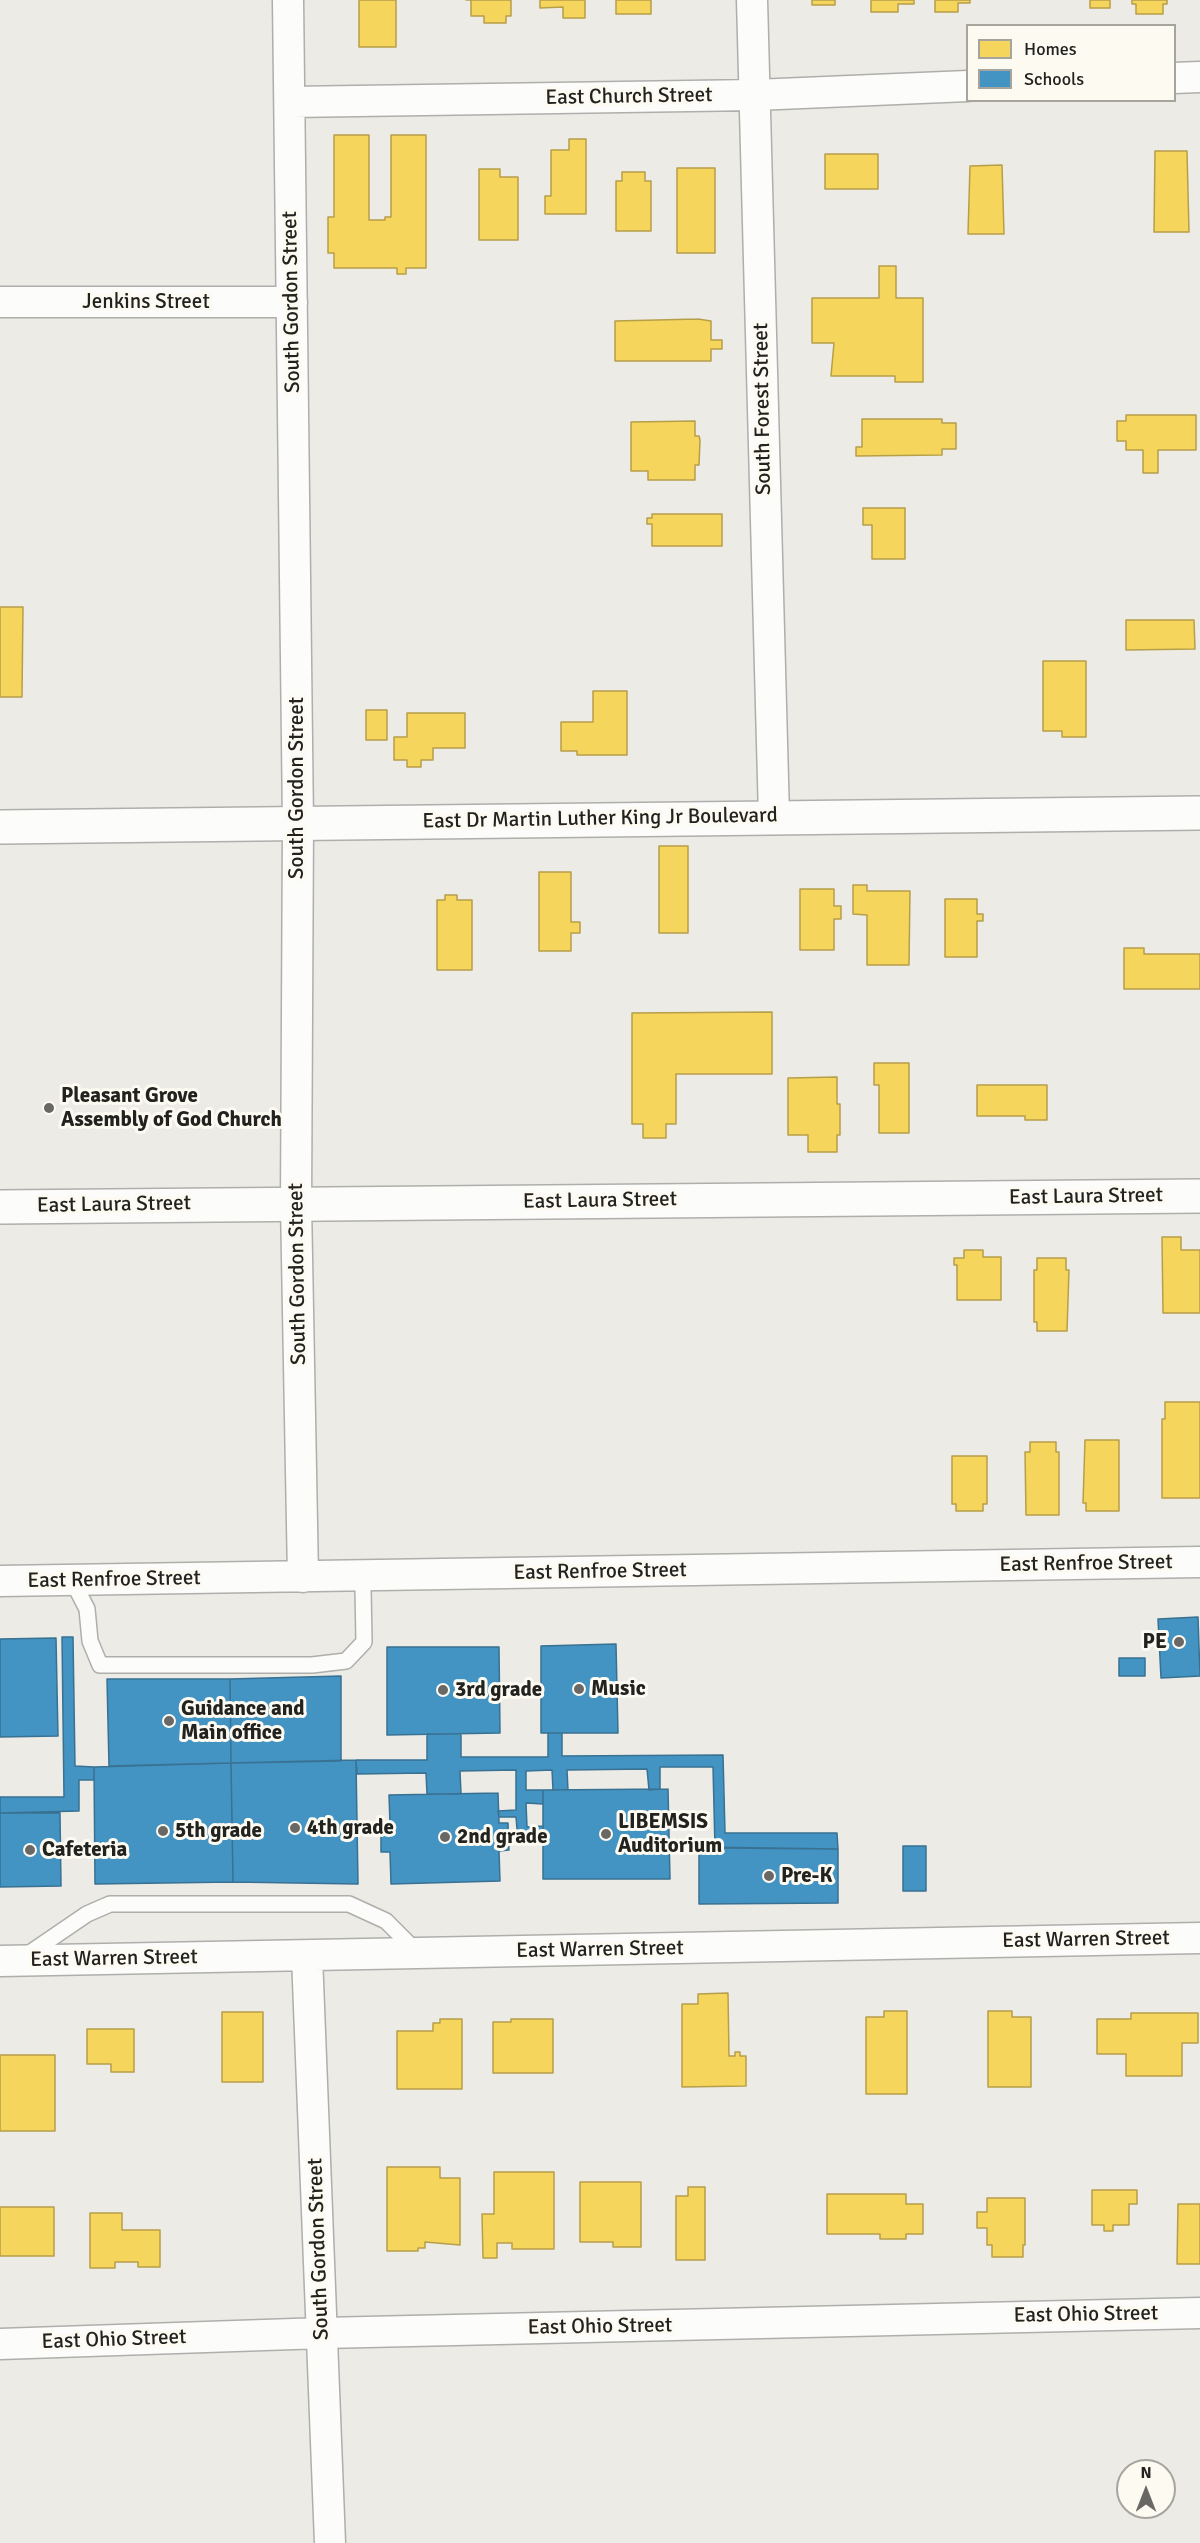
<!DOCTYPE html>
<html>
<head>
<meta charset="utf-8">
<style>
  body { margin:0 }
  #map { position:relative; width:1200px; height:2543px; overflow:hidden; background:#ecebe6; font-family:Signika,sans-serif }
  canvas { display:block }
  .legend { position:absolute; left:966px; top:24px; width:210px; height:78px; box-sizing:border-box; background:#fcfaf1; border:2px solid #a5a49d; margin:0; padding:8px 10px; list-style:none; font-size:18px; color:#22221f }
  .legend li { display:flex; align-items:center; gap:12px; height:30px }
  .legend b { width:30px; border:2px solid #a5a49d }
  .north { position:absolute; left:1116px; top:2459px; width:60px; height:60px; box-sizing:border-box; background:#fcfaf1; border:2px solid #a5a49d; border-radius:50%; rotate:0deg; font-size:16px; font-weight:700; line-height:24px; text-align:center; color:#22221f }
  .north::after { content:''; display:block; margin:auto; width:21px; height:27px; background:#696865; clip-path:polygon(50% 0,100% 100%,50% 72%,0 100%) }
</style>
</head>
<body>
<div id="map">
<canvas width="1200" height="2543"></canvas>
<ul class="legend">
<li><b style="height:16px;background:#f6d55c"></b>Homes</li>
<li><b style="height:16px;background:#4393c3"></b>Schools</li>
</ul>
<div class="north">N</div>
</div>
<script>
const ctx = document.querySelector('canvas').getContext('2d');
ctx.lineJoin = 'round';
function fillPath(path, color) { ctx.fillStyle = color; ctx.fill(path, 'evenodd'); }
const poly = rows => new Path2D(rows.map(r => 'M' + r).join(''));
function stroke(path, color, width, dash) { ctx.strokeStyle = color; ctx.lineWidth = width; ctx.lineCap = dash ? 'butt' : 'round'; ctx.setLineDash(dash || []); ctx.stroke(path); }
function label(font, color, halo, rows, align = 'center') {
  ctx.font = font + ' Signika,sans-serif'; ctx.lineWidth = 6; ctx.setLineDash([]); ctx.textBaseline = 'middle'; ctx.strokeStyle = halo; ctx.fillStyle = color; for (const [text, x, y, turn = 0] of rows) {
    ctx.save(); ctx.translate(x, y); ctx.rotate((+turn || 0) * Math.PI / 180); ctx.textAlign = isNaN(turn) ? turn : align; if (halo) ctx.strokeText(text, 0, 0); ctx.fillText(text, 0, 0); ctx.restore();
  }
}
const homes = poly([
  [359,0,396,0,396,47,359,47,359,0],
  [466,0,511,0,511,16,506,16,506,23,484,23,484,16,471,16,471,0,466,0],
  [540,0,585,0,585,18,563,18,563,7,540,8,540,0],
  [616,0,651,0,651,14,616,14,616,0],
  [812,0,835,0,835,5,812,5,812,0],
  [871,0,914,0,914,4,898,4,898,12,871,12,871,0],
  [935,0,970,0,970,3,958,3,958,12,935,12,935,0],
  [1090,0,1110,0,1110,8,1090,8,1090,0],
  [1132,0,1167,0,1167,4,1163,4,1163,14,1136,14,1136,4,1132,4,1132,0],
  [334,135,369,135,369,220,385,220,385,217,391,217,391,135,426,135,426,268,406,268,406,274,397,274,397,268,334,268,334,253,328,253,328,217,334,217,334,135],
  [569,139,586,139,586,214,545,214,545,196,551,196,551,150,569,150,569,139],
  [1155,151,1187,151,1189,232,1154,232,1155,151],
  [825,154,878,154,878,189,825,189,825,154],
  [1002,165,1004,234,968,234,970,166,1002,165],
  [677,168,715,168,715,253,677,253,677,168],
  [479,169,500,169,500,177,518,177,518,240,479,240,479,169],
  [622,172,645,172,645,181,651,181,651,231,616,231,616,181,622,181,622,172],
  [879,266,896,266,896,298,923,298,923,382,895,382,895,376,831,376,834,343,812,343,812,298,879,298,879,266],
  [698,319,711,321,711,340,722,340,722,349,711,349,711,361,615,361,615,321,698,319],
  [1126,415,1196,415,1196,450,1158,450,1158,473,1143,473,1143,450,1126,450,1126,441,1117,441,1117,421,1126,421,1126,415],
  [862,419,942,419,942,423,956,423,956,449,942,449,942,455,856,456,856,447,862,447,862,419],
  [695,421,695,436,699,436,700,440,699,465,695,465,695,480,648,480,648,471,631,471,631,422,695,421],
  [863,508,905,508,905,559,872,559,872,525,863,525,863,508],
  [652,514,722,514,722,546,652,546,652,524,647,524,647,518,652,518,652,514],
  [0,607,23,607,22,697,0,697,0,607],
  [1126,620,1194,620,1195,649,1126,650,1126,620],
  [1043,661,1086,661,1086,737,1062,737,1062,731,1043,731,1043,661],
  [593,691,627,691,627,755,577,755,577,751,561,751,561,722,593,722,593,691],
  [366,710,387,710,387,740,366,740,366,710],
  [407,713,465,713,465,748,433,748,433,760,421,760,421,767,407,767,407,760,394,760,394,737,407,737,407,713],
  [659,846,688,846,688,933,659,933,659,846],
  [539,872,571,872,571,922,580,922,580,933,571,933,571,951,539,951,539,872],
  [853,885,867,885,867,891,910,891,909,965,867,965,867,915,853,914,853,885],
  [800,889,834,889,834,906,841,906,841,919,834,919,834,950,800,950,800,889],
  [445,895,457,895,457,900,472,900,472,970,437,970,437,900,445,900,445,895],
  [945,899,977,899,977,914,983,914,983,921,977,921,977,957,945,957,945,899],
  [1124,948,1144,948,1144,954,1200,954,1200,989,1124,989,1124,948],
  [772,1012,772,1074,676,1074,676,1124,666,1124,666,1138,643,1138,643,1124,632,1124,632,1013,772,1012],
  [874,1063,909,1063,909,1133,879,1133,879,1085,874,1085,874,1063],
  [837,1077,837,1104,840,1104,840,1135,837,1135,837,1152,808,1152,808,1135,788,1135,788,1078,837,1077],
  [977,1085,1047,1085,1047,1120,1025,1120,1025,1116,977,1116,977,1085],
  [1162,1237,1181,1237,1181,1250,1200,1250,1200,1313,1163,1313,1162,1237],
  [964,1250,983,1250,983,1257,1001,1257,1001,1300,957,1300,957,1265,954,1265,954,1258,964,1258,964,1250],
  [1037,1258,1066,1258,1066,1270,1069,1270,1067,1331,1037,1331,1037,1322,1034,1322,1034,1270,1037,1270,1037,1258],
  [1165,1402,1200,1402,1200,1498,1162,1498,1162,1419,1165,1419,1165,1402],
  [1085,1440,1119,1440,1119,1511,1086,1511,1086,1503,1083,1503,1085,1440],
  [1030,1442,1056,1442,1056,1452,1059,1452,1059,1515,1026,1515,1025,1452,1030,1452,1030,1442],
  [952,1456,987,1456,987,1504,983,1504,983,1511,956,1511,956,1504,952,1504,952,1456],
  [728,1993,729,2056,735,2056,735,2052,740,2052,740,2056,746,2056,746,2086,682,2087,682,2004,698,2004,698,1994,728,1993],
  [884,2011,907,2011,907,2094,866,2094,866,2017,884,2017,884,2011],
  [988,2011,1012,2011,1012,2017,1031,2017,1031,2087,988,2087,988,2011],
  [222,2012,263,2012,263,2082,222,2082,222,2012],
  [1131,2013,1198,2013,1198,2043,1182,2043,1182,2076,1126,2076,1126,2054,1097,2054,1097,2019,1131,2019,1131,2013],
  [440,2019,462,2019,462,2089,397,2089,397,2031,433,2031,433,2023,440,2023,440,2019],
  [511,2019,553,2019,553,2073,493,2073,493,2022,511,2022,511,2019],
  [87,2029,134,2029,134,2072,111,2072,111,2064,87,2064,87,2029],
  [0,2055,55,2055,55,2131,0,2131,0,2055],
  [387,2167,440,2167,440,2178,460,2178,460,2245,425,2242,425,2248,418,2248,418,2251,387,2251,387,2167],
  [494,2172,554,2172,554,2249,512,2249,512,2243,497,2243,497,2258,483,2258,482,2214,494,2214,494,2172],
  [580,2182,641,2182,641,2247,613,2247,613,2242,580,2242,580,2182],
  [688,2187,705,2187,705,2260,676,2260,676,2196,688,2196,688,2187],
  [1092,2190,1137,2190,1137,2204,1129,2204,1129,2225,1113,2225,1113,2231,1104,2231,1104,2225,1092,2225,1092,2190],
  [827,2194,906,2194,906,2204,923,2204,923,2234,906,2234,906,2239,880,2239,880,2234,827,2234,827,2194],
  [987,2198,1025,2198,1025,2245,1023,2245,1023,2257,992,2257,992,2245,987,2245,987,2228,977,2228,977,2212,987,2212,987,2198],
  [1178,2204,1200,2204,1200,2264,1177,2264,1178,2204],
  [0,2207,54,2207,54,2256,0,2256,0,2207],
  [90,2213,122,2213,122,2230,160,2230,160,2267,138,2267,138,2262,115,2262,115,2268,90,2268,90,2213]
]);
const schools = poly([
  [1198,1617,1200,1676,1161,1678,1158,1619,1198,1617],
  [62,1637,73,1637,75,1766,94,1767,94,1780,79,1780,79,1811,0,1813,0,1797,64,1797,62,1637],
  [56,1638,58,1736,0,1737,0,1639,56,1638],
  [616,1644,618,1733,541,1733,541,1646,616,1644],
  [387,1647,499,1647,500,1733,387,1735,387,1647],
  [1119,1658,1145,1658,1145,1676,1119,1676,1119,1658],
  [341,1676,341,1761,231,1763,230,1679,341,1676],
  [107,1679,230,1679,231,1763,109,1766,107,1679],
  [548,1733,562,1733,562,1756,723,1755,725,1833,837,1833,838,1849,715,1848,713,1767,660,1767,660,1789,649,1790,647,1769,567,1770,568,1790,553,1790,552,1770,526,1771,526,1790,543,1790,543,1804,526,1803,527,1827,543,1826,543,1841,518,1841,516,1817,499,1817,498,1811,516,1810,516,1770,460,1771,461,1794,427,1794,426,1773,357,1774,356,1760,427,1760,427,1734,461,1734,461,1757,548,1757,548,1733],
  [356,1760,358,1884,233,1882,231,1763,356,1760],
  [231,1763,233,1882,95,1884,94,1767,231,1763],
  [668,1789,670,1879,543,1879,543,1790,668,1789],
  [498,1793,499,1823,508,1823,509,1850,499,1851,500,1881,391,1884,390,1852,381,1852,381,1824,390,1824,389,1795,498,1793],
  [0,1813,60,1813,61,1886,0,1887,0,1813],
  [903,1846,926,1846,926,1891,903,1891,903,1846],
  [699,1847,838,1849,838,1903,699,1904,699,1847]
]);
const service = poly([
  [72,1580,87,1609,90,1641,100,1665,312,1665,346,1661,364,1642,363,1588,370,1576],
  [24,1957,87,1914,110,1904,349,1904,386,1921,418,1953]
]);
const minor = poly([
  [288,0,298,823,296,1204,303,1577],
  [752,0,774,817],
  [1174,78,1200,77],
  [291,102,755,95,968,86],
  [0,302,292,302],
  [0,1581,1200,1562],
  [307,1956,330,2543],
  [0,1961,1200,1938],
  [0,2344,323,2333,1200,2313]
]);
const tertiary = poly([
  [0,827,1200,813],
  [0,1207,1200,1196]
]);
const markers = [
  [49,1108,6,"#696865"],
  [1179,1642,6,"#696865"],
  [579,1689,6,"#696865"],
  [443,1690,6,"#696865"],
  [169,1721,6,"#696865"],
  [295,1828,6,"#696865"],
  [163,1831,6,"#696865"],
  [606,1834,6,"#696865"],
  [445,1837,6,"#696865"],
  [30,1850,6,"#696865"],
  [769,1876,6,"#696865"]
];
const streetNames = [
  ["East Church Street",629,97,-1],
  ["Jenkins Street",146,302],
  ["South Gordon Street",292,302,-91],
  ["South Forest Street",763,409,-91],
  ["South Gordon Street",297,788,-90],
  ["East Dr Martin Luther King Jr Boulevard",600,819,-1],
  ["East Laura Street",1086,1197,-1],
  ["East Laura Street",600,1201,-1],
  ["East Laura Street",114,1205,-1],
  ["South Gordon Street",298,1274,-91],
  ["East Renfroe Street",1086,1564,-1],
  ["East Renfroe Street",600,1572,-1],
  ["East Renfroe Street",114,1580,-1],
  ["East Warren Street",1086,1940,-1],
  ["East Warren Street",600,1950,-1],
  ["East Warren Street",114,1959,-1],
  ["South Gordon Street",319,2249,-92],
  ["East Ohio Street",1086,2315,-1],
  ["East Ohio Street",600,2327,-1],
  ["East Ohio Street",114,2340,-2]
];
const poiNames = [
  ["Pleasant Grove",61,1096],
  ["Assembly of God Church",61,1120],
  ["PE",1167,1642,"right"],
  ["Music",591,1689],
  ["3rd grade",455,1690],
  ["Guidance and",181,1709],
  ["Main office",181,1733],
  ["LIBEMSIS",618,1822],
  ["Auditorium",618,1846],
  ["4th grade",307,1828],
  ["5th grade",175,1831],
  ["2nd grade",457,1837],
  ["Cafeteria",42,1850],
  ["Pre-K",781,1876]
];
fillPath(homes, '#f6d55c');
stroke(homes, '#b69f4a', 1.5);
fillPath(schools, '#4393c3');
stroke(schools, '#397192', 1.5);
stroke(service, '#afaeab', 18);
stroke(minor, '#afaeab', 33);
stroke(tertiary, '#afaeab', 36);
stroke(service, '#fcfcfb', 15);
stroke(minor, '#fcfcfb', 30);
stroke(tertiary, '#fcfcfb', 33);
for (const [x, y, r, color] of markers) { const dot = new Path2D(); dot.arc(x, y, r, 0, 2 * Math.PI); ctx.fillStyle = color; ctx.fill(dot); stroke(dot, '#fcfaf1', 2); }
label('21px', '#22221f', '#fcfaf1', streetNames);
label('bold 21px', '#22221f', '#fcfaf1', poiNames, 'left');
</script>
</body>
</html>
